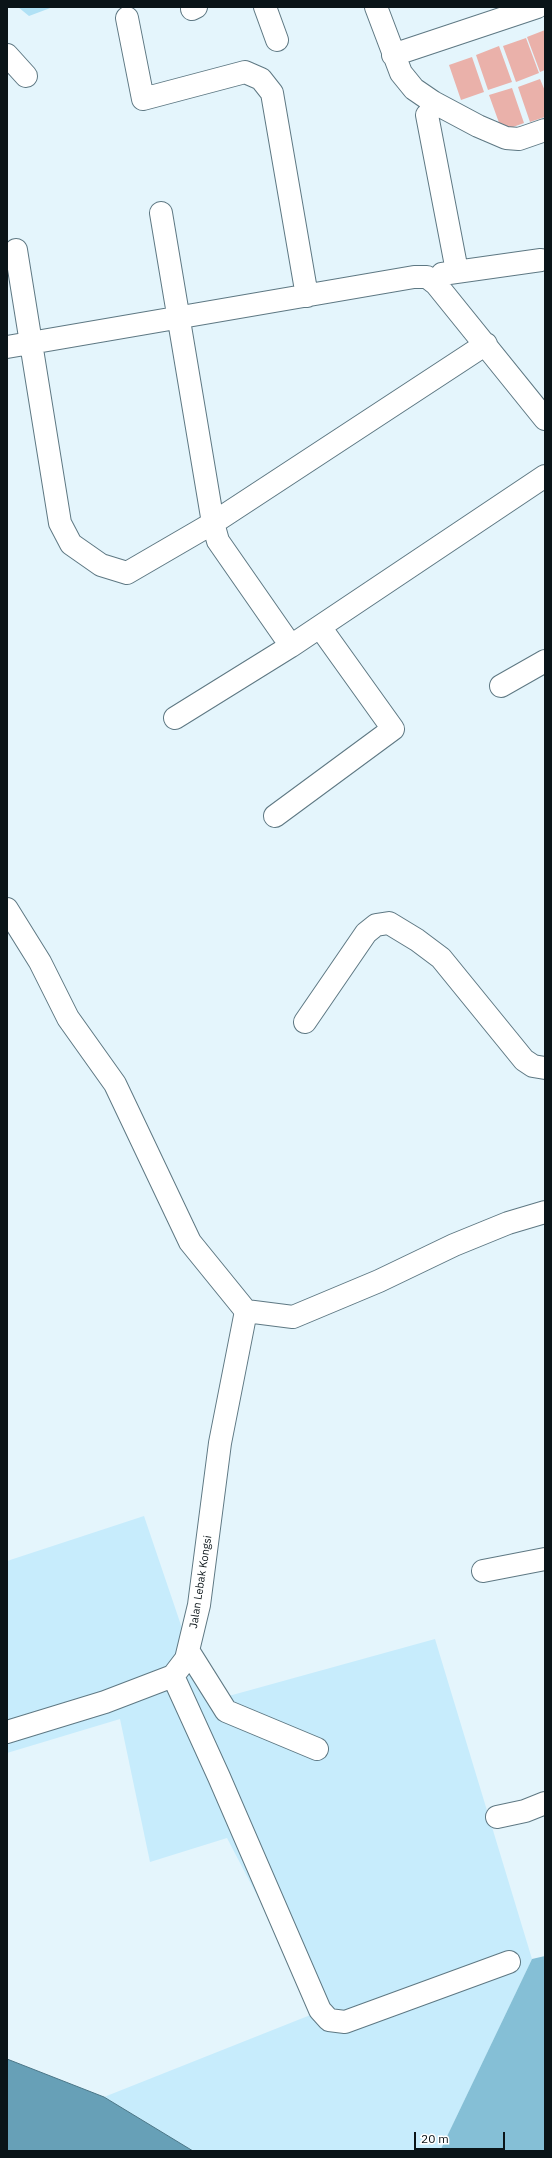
<!DOCTYPE html>
<html>
<head>
<meta charset="utf-8">
<style>
  body { margin:0 }
  #map { position:relative; width:552px; height:2158px; overflow:hidden; background:#e4f5fc; font-family:"IBM Plex Sans",sans-serif }
  canvas { display:block }
  .frame { position:absolute; inset:0; border:8px solid #0a1418; pointer-events:none }
  .scale { position:absolute; left:414px; top:2132px; width:91px; height:18px; box-sizing:border-box; border:2px solid #0a1418; border-top:0; padding-left:5px; font-size:12px; line-height:14px; white-space:nowrap; color:#0a1418; -webkit-text-stroke:3px #fff; paint-order:stroke }
</style>
</head>
<body>
<div id="map">
<canvas width="552" height="2158"></canvas>
<div class="frame"></div>
<div class="scale">20 m</div>
</div>
<script>
const ctx = document.querySelector('canvas').getContext('2d');
ctx.lineJoin = 'round';
function fillPath(path, color) { ctx.fillStyle = color; ctx.fill(path, 'evenodd'); }
const poly = rows => new Path2D(rows.map(r => 'M' + r).join(''));
function stroke(path, color, width, dash) { ctx.strokeStyle = color; ctx.lineWidth = width; ctx.lineCap = dash ? 'butt' : 'round'; ctx.setLineDash(dash || []); ctx.stroke(path); }
function label(font, color, halo, rows, align = 'center') {
  ctx.font = font + ' "IBM Plex Sans",sans-serif'; ctx.lineWidth = 3.5; ctx.setLineDash([]); ctx.textBaseline = 'middle'; ctx.strokeStyle = halo; ctx.fillStyle = color; for (const [text, x, y, turn = 0] of rows) {
    ctx.save(); ctx.translate(x, y); ctx.rotate((+turn || 0) * Math.PI / 180); ctx.textAlign = isNaN(turn) ? turn : align; if (halo) ctx.strokeText(text, 0, 0); ctx.fillText(text, 0, 0); ctx.restore();
  }
}
const built = poly([
  [144,1516,207,1702,435,1639,532,1959,440,2151,193,2151,104,2097,318,2012,227,1838,150,1862,120,1719,7,1753,7,1561]
]);
const green = poly([
  [18,7,53,7,29,16]
]);
const forest = poly([
  [545,1956,545,2151,440,2151,532,1959]
]);
const water = poly([
  [7,2059,104,2097,193,2151,7,2151,7,2059]
]);
const building = poly([
  [545,30,545,70,540,72,527,37],
  [526,38,539,73,516,82,503,46],
  [499,46,512,82,488,90,476,55],
  [472,57,484,92,461,100,449,65],
  [540,79,545,91,545,117,530,122,518,87],
  [512,88,524,123,502,131,489,95]
]);
const minor = poly([
  [265,7,277,40],
  [376,7,401,73,414,89,433,102,478,126,506,138,519,139,545,130],
  [192,9,196,7],
  [127,18,143,99,245,72,261,79,272,93,307,296],
  [7,55,26,76],
  [393,55,537,7],
  [427,115,457,271],
  [161,213,213,523,218,541,291,646,545,476],
  [16,250,60,523,71,544,101,565,127,573,213,523,486,344],
  [442,274,541,260],
  [7,347,414,277,427,277,436,284,545,419],
  [501,686,545,661],
  [175,718,291,646],
  [275,816,393,729,320,627],
  [7,909,40,962,68,1018,115,1084,190,1242,246,1311,293,1317,379,1281,454,1245,508,1223,545,1212],
  [305,1022,366,933,376,925,389,923,417,940,441,958,524,1060,533,1066,545,1068],
  [483,1571,545,1559],
  [189,1652,226,1711,317,1749],
  [173,1676,219,1777,320,2010,329,2020,345,2022,509,1962],
  [7,1732,105,1702,173,1676,186,1659,199,1605,220,1443,246,1311],
  [497,1817,525,1811,545,1803]
]);
const streetNames = [
  ["Jalan Lebak Kongsi",201,1582,-81]
];
fillPath(built, '#c7ecfc');
fillPath(green, '#b0e1f5');
fillPath(forest, '#85bfd6');
fillPath(water, '#67a0b7');
stroke(water, '#4b7687', 1);
fillPath(building, '#eab1aa');
stroke(minor, '#5e7883', 24);
stroke(minor, '#fff', 22);
label('11px', '#0a1418', '#fff', streetNames);
</script>
</body>
</html>
